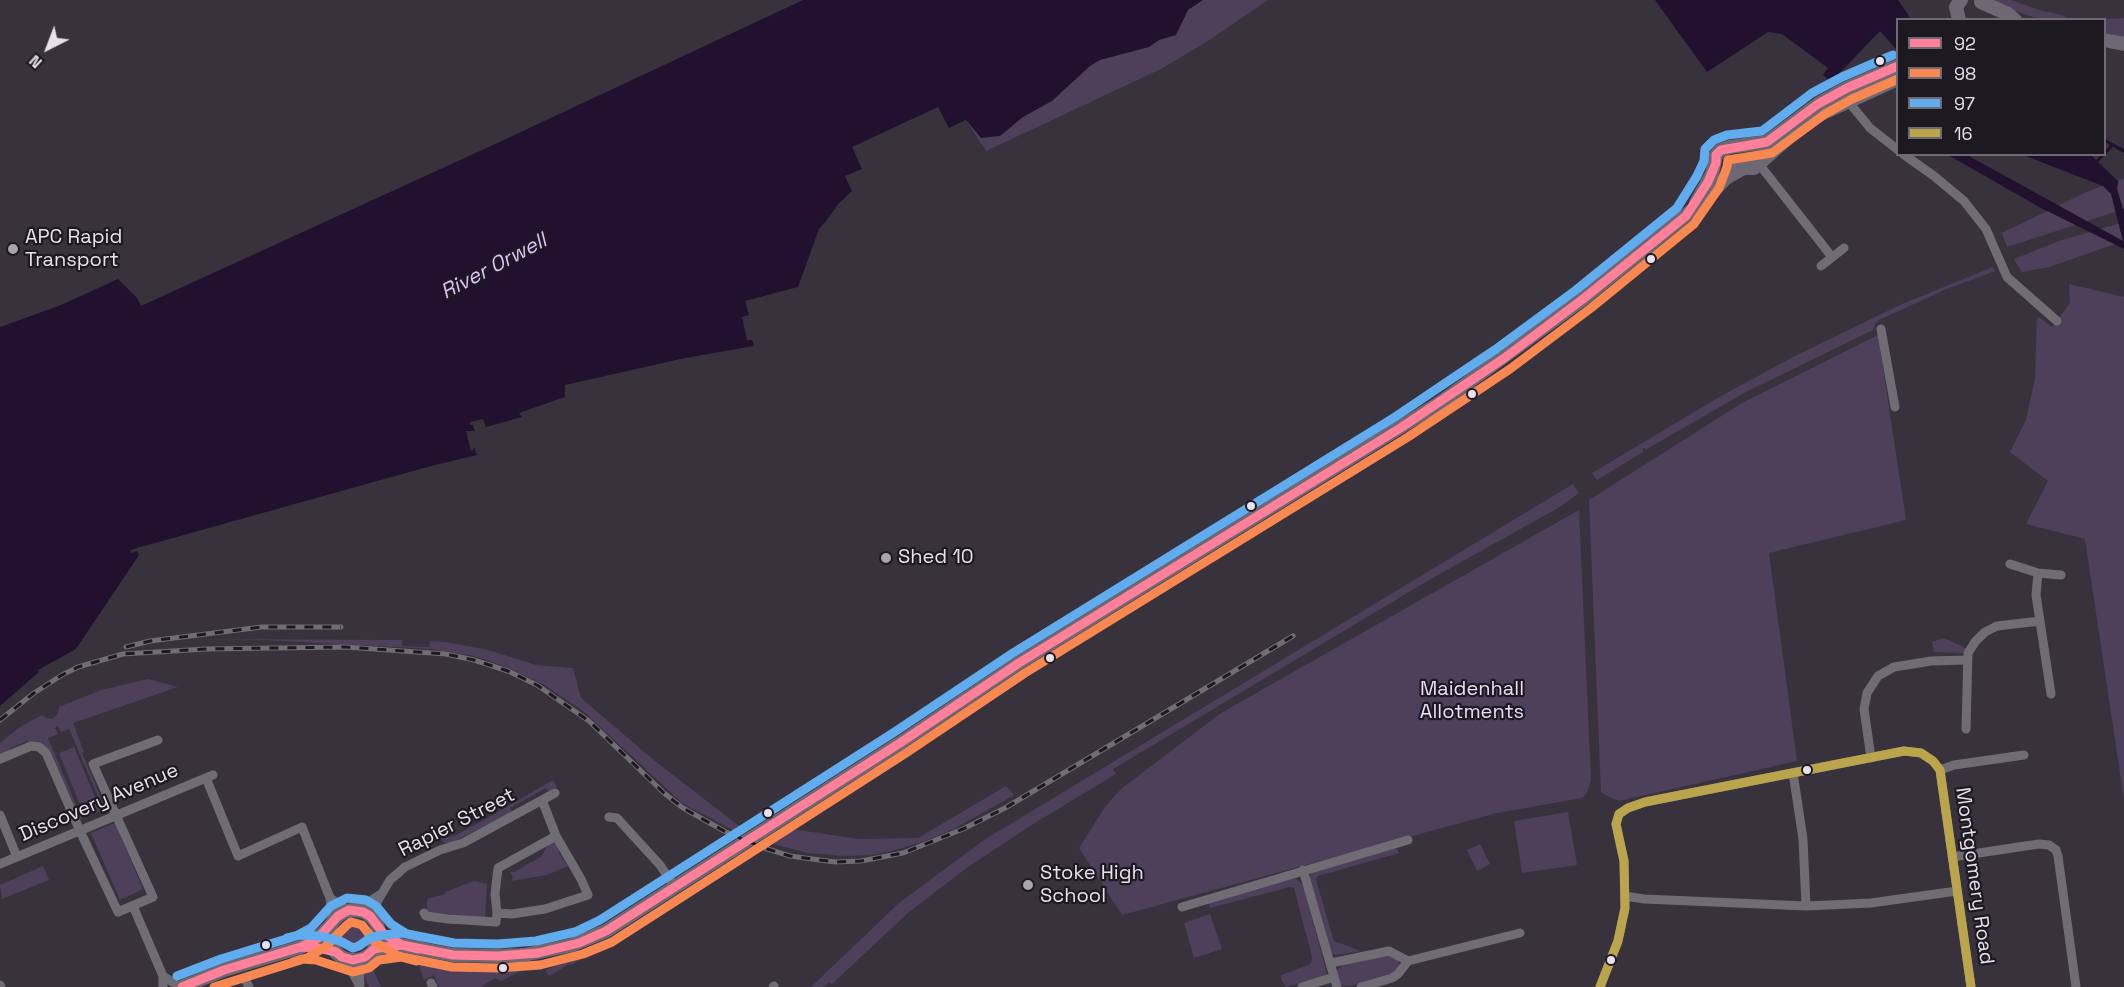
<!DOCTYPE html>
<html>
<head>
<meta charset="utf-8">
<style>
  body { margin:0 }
  #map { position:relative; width:2124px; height:987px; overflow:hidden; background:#37323c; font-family:"Space Grotesk",sans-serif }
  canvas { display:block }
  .legend { position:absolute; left:1896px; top:18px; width:210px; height:138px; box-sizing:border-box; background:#1d1921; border:2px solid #6e6972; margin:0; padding:8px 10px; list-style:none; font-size:18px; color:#e7e1ec }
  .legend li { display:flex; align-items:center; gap:12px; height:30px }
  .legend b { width:30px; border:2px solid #6e6972 }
  .north { position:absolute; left:18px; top:18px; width:60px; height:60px; -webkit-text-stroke:4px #1d1921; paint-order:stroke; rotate:222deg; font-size:16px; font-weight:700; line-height:24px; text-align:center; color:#e7e1ec }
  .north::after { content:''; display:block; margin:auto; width:21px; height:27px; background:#e7e1ec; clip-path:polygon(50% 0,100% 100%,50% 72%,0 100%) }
</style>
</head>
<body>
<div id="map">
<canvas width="2124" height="987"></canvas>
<ul class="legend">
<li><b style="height:8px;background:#ff8098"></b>92</li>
<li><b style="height:8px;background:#f88751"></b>98</li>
<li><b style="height:8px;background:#60acee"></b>97</li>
<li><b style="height:8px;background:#baa44c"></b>16</li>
</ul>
<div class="north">N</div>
</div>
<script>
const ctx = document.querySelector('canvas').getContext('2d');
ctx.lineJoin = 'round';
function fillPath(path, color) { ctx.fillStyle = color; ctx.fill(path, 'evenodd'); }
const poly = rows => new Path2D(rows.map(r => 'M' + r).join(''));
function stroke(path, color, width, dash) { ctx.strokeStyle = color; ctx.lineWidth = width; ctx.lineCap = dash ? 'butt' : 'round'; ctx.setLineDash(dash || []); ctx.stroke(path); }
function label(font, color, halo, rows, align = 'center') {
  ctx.font = font + ' "Space Grotesk",sans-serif'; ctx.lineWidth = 4.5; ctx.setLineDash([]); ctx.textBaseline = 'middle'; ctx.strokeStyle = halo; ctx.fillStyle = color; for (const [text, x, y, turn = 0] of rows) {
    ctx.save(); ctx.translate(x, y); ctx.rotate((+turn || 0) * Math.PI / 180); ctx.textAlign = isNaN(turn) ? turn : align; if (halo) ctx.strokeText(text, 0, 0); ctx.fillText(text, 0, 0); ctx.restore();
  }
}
const green = poly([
  [1180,0,1268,0,1211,39,1161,69,986,151,966,120],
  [1992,0,2011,0,2039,10,2062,15,2068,19,2042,19,2033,17,2001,6],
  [2124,18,2124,38,2105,33,2104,20,2092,20],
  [2124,178,2124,209,2007,247,2002,233,2086,192,2103,186,2117,189,2118,181],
  [2124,222,2124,241,2049,267,2022,272,2014,259,2059,241],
  [1993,267,1995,271,1947,289,1879,320,1875,324,1873,330,1744,393,1647,449,1643,448,1643,452,1597,480,1592,473,1721,396,1797,355,1902,304],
  [2069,284,2124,297,2124,800,2085,539,2026,524,2048,481,2010,452,2026,420,2035,378,2037,319,2039,317,2052,327,2070,303],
  [1878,335,1906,520,1769,553,1797,761,1619,801,1601,793,1589,500,1742,403],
  [1573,484,1579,493,1558,508,1429,580,1113,769,1116,774,1038,821,968,867,909,912,832,984,829,982,823,987,811,987,899,903,984,840],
  [1579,510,1591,780,1587,793,1582,798,1497,813,1122,915,1079,848,1105,807,1121,789,1221,713],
  [1944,638,1968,649,1963,653,1934,652,1932,642],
  [191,639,402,640,402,646,429,647,430,641,445,642,488,650,536,665,573,668,581,698,655,761,747,832,742,835,682,803,583,711,543,684,504,666,474,656,431,649,265,640],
  [148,679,178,687,73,723,84,752,82,753,106,809,104,810,69,729,61,732,58,726,55,728,58,734,48,738,82,819,78,820,49,752,27,741,11,748,9,752,0,756,0,743,20,727,42,715,46,718,52,719,58,714,59,707,101,690],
  [74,747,101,811,85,817,59,753],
  [553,780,557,787,549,791,546,788,510,808,512,812,451,843,445,843,441,839,456,835,486,819],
  [1006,786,1014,795,952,830,922,842,895,850,872,855,846,856,808,853,773,844,792,829,858,839,918,838],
  [1568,812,1577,865,1522,873,1514,821],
  [115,823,143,889,120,900,91,833],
  [554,842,560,848,559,853,568,866,547,875,511,881,513,877,510,872,514,872,542,856,547,845],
  [1480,844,1490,864,1477,871,1467,850],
  [1396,847,1399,853,1318,876,1316,880,1334,941,1361,951,1336,955,1332,954,1330,952,1309,881,1310,875,1315,870],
  [43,866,49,880,2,899,0,885],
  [1295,878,1303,885,1327,973,1323,977,1286,987,1281,979,1281,975,1311,964,1312,957,1294,888,1290,887,1210,908,1207,900],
  [474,881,487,884,485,918,427,912,427,899,445,894,445,892],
  [1210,914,1222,949,1194,958,1184,923],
  '337 933a16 16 0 1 1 32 0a16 16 0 1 1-32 0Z',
  [592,949,593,953,571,965,569,964,549,976,546,972,546,970],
  [1388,955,1395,957,1399,962,1398,968,1392,973,1351,986,1343,986,1339,982,1336,970,1345,964],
  [416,957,477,964,497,969,512,969,541,961,501,981,495,978,481,987,439,987,434,975,424,980],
  [370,963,381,987,369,987,363,973,365,966]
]);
const water = poly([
  [803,0,1203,0,1188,10,1176,35,1159,40,1149,47,1100,60,1090,66,1052,101,1023,117,1000,136,981,138,966,120,949,128,938,107,852,147,862,169,845,176,852,191,838,204,827,220,819,229,798,287,745,301,749,315,742,317,747,340,752,340,754,346,685,358,565,385,565,397,519,413,522,417,486,427,483,419,470,422,470,425,473,425,475,431,466,431,471,451,473,450,474,447,477,455,431,466,130,550,131,553,137,551,139,555,76,649,38,670,39,672,0,706,0,327,61,305,118,279,137,298,141,306,493,145],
  [1655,0,1898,0,1911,19,1898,20,1897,50,1880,31,1831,82,1823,75,1828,68,1782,34,1768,32,1707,72],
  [2105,139,2124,149,2124,153,2113,147,2098,162,2118,181,2117,189,2124,212,2124,249,2041,208,1948,155,1967,155,2123,241,2111,194,2103,186,2023,155,2091,155,2096,160,2101,155,2104,154,2105,151,2110,145,2105,142]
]);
const minor = poly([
  [1848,101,1870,128,1898,150],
  [1903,154,1934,176,1964,201,1986,229,2007,277,2057,321],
  [1759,164,1832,257],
  [1821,266,1844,248],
  [1881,329,1895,407],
  [2010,564,2038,573],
  [2051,694,2036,595,2038,573,2061,575],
  [1966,729,1968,653,1975,642,1985,632,1997,626,2040,621],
  [1871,758,1864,709,1867,693,1878,676,1894,667,1913,664,1931,661,1967,660],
  [0,759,31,746,39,747,46,753,80,831,118,912,153,897,93,764,158,740],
  [1940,770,1954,765,2024,755],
  [1793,773,1803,839,1806,906],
  [206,778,238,856,302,827,330,898],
  [0,815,17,857],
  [609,817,617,818,660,865,675,887],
  [1952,857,2039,844,2049,845,2056,850,2058,856,2076,987],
  [0,864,213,775],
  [1303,870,1337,987],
  [1625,896,1644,899,1806,906,1871,903,1957,891],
  [133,906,163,976,163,987],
  [1182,907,1408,840],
  [356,910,381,894],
  [424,913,426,916,448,919,496,922,497,913,512,914,545,909,588,895,581,879,556,836,542,800],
  [497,913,495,894,498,868,556,836],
  [333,922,330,898,348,911],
  [376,923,377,902,390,880,405,867,440,850,463,843,555,793],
  [342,957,349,966,360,987],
  [1408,961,1520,933],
  [1331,963,1389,951,1408,961,1398,974,1392,978,1361,987],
  [163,976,180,987],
  [245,979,249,987],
  [360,983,359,969,365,957],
  [431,983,433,987],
  [0,985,1,987],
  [773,987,774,986],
  [1302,987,1334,977],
  [1600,987,1618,941,1625,908,1624,861,1616,824,1619,814,1628,808,1645,802,1904,751,1921,753,1933,761,1940,770,1971,987]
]);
const primary = poly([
  [1981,2,2008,14,2015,20],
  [1959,20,1956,7,1961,0],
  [2104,40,2124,44],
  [1734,168,1754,168,1795,132,1819,115,1898,79],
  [1696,203,1712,174,1716,155,1721,150,1730,147,1767,142,1818,104,1847,88,1898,66],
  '329 935a25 25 0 1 1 50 0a25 25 0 1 1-50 0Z',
  [374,949,402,945,453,955,498,956,524,955,572,945,606,931,900,743,1019,663,1441,402,1583,299,1706,199,1726,178,1742,169],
  [182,987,224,970,301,947,318,938,331,925]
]);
const rail = poly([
  [126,647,150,641,262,627,341,627],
  [0,720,34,693,62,675,78,667,123,654,206,649,345,647,446,654,474,660,508,671,537,685,589,721,664,793,683,808,724,831,761,847,790,856,835,862,861,861,903,853,963,829,1005,808,1293,636]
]);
const bus1 = poly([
  [290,950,301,947,318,948,336,952,342,957,353,960,365,957,374,949,385,947,402,945,419,949],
  [182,987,224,970,301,947,318,938,338,916,349,910,363,912,370,916,383,933,402,945,453,955,498,956,538,953,579,943,606,931,900,743,1019,663,1402,427,1503,359,1583,299,1686,216,1708,182,1716,163,1716,155,1721,150,1767,142,1818,104,1847,88,1898,66]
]);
const bus2 = poly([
  [293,962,302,959,316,960,353,972,369,968,379,960,387,959,401,957,416,961],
  [214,987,307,958,325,947,346,926,351,922,362,925,375,942,398,956,452,967,498,968,540,965,583,954,612,942,906,753,1025,673,1408,437,1510,369,1591,308,1694,224,1719,188,1727,167,1728,160,1772,153,1825,114,1852,99,1898,79]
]);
const bus3 = poly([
  [287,938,300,935,320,936,340,941,353,948,359,946,370,938,383,935,403,933,422,937],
  [177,976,221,959,296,936,311,928,331,906,347,898,366,900,376,906,391,924,407,934,454,943,498,944,536,941,575,932,600,920,893,733,1013,653,1395,417,1496,349,1576,290,1677,208,1697,176,1704,161,1705,149,1714,140,1727,135,1762,131,1812,93,1842,77,1893,55]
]);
const bus4 = poly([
  [1600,987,1618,941,1625,908,1624,861,1616,824,1619,814,1628,808,1645,802,1904,751,1921,753,1933,761,1940,770,1971,987]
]);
const markers = [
  [1880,61,5,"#e7e1ec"],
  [13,249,6,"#a9a4ae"],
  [1651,259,5,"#e7e1ec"],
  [1472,394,5,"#e7e1ec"],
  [1251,506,5,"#e7e1ec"],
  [886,558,6,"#a9a4ae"],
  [1050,658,5,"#e7e1ec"],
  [1807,770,5,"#e7e1ec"],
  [768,813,5,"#e7e1ec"],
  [1028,885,6,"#a9a4ae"],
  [266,945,5,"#e7e1ec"],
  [1611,960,5,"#e7e1ec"],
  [503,968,5,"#e7e1ec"]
];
const poiNames = [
  ["APC Rapid",25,238],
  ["Transport",25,261],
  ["Shed 10",898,558],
  ["Stoke High",1040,874],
  ["School",1040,897]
];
const parkNames = [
  ["Maidenhall",1472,690],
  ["Allotments",1472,713]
];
const streetNames = [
  ["Discovery Avenue",99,803,-23],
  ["Rapier Street",457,823,-27],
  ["Montgomery Road",1974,876,82]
];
const waterNames = [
  ["River Orwell",494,267,-28]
];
fillPath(green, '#4e405b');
fillPath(water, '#22112e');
stroke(minor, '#706c73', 9);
stroke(primary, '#6d6873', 14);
stroke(rail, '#706d73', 5);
stroke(rail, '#1d1921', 3, [9]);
stroke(bus1, '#ff8098', 9);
stroke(bus2, '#f88751', 9);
stroke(bus3, '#60acee', 9);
stroke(bus4, '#baa44c', 9);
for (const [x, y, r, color] of markers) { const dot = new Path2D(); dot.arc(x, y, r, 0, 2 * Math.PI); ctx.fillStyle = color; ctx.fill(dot); stroke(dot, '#1d1921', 2); }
label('20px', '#e7e1ec', '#1d1921', poiNames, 'left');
label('20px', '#ebdef7', '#1d1921', parkNames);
label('20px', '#e7e1ec', '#1d1921', streetNames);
label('italic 21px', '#e1bffe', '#1d1921', waterNames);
</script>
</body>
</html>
